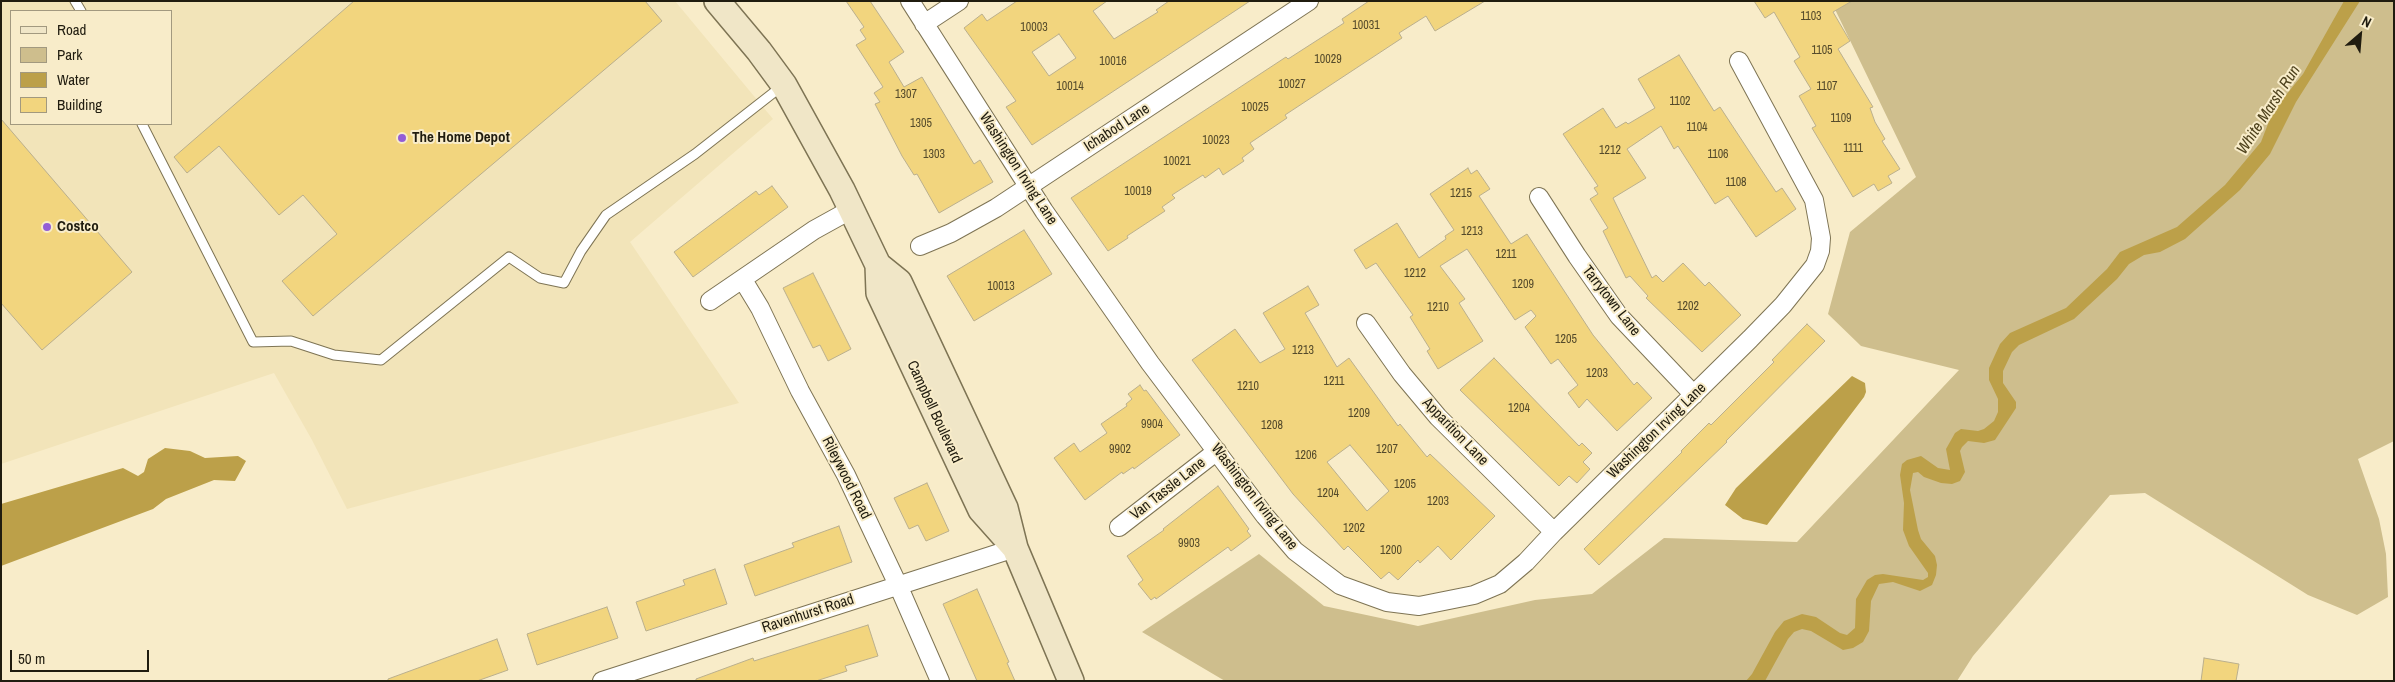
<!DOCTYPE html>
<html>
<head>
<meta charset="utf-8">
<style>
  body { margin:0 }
  #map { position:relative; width:2395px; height:682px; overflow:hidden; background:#f8ecc9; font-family:"Archivo Narrow",sans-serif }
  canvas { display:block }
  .frame { position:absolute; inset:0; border:2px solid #201c0f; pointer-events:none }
  .legend { position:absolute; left:10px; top:10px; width:162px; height:115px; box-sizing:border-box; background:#f8ecc9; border:1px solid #a2997f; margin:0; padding:6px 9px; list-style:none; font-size:15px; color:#201c0f }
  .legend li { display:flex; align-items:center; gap:10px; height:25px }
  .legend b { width:25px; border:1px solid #a2997f }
  .north { position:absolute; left:2335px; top:10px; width:50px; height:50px; -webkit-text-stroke:4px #f8ecc9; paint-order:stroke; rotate:27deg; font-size:14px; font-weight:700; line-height:20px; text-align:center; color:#201c0f }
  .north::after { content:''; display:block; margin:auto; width:18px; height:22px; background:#201c0f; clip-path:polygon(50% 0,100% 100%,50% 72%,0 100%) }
  .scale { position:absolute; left:10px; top:650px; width:139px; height:22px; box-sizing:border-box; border:2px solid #201c0f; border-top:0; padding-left:6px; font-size:15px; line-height:18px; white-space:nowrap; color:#201c0f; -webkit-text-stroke:4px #f8ecc9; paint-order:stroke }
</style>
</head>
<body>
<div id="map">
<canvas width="2395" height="682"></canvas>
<div class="frame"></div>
<ul class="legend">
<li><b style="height:6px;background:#f0e6c7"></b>Road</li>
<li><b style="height:14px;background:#cebe8d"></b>Park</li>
<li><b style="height:14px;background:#bca049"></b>Water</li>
<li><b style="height:14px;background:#f2d57e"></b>Building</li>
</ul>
<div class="north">N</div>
<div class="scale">50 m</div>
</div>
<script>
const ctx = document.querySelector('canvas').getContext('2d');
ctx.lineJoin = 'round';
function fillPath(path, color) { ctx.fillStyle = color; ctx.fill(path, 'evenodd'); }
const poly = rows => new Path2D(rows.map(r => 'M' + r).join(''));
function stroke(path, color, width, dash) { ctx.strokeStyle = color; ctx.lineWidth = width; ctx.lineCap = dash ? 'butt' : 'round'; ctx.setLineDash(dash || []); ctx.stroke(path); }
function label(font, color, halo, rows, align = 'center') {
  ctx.font = font + ' "Archivo Narrow",sans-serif'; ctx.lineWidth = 4; ctx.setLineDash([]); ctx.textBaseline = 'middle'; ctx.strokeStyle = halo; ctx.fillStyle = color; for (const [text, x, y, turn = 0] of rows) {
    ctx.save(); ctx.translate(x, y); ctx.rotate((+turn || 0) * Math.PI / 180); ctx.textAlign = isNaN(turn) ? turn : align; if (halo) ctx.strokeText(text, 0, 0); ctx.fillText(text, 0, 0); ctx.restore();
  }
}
const built = poly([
  [1,1,675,1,773,119,630,242,739,403,347,509,312,440,274,373,1,464],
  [11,11,171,11,171,124,11,124]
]);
const green = poly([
  [1831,1,2394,1,2394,441,2358,459,2379,519,2386,554,2388,597,2357,615,2308,595,2145,493,2110,495,1973,656,1957,681,1225,681,1142,632,1259,554,1324,606,1418,626,1535,600,1592,594,1664,538,1797,542,1959,370,1861,346,1828,314,1850,232,1916,177]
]);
const water = poly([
  [2344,1,2360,1,2296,102,2270,154,2240,190,2185,239,2160,252,2144,255,2129,264,2117,279,2074,319,2019,345,2012,352,2003,371,2003,383,2016,402,2016,408,1995,440,1984,443,1968,441,1962,447,1960,451,1965,472,1960,481,1952,484,1941,483,1924,477,1918,472,1913,473,1910,490,1918,530,1921,539,1935,556,1937,565,1936,575,1932,585,1920,591,1893,582,1879,584,1871,601,1869,631,1863,642,1853,648,1843,650,1811,631,1802,629,1794,632,1788,639,1765,681,1746,681,1752,674,1775,632,1784,621,1802,614,1816,617,1840,633,1847,635,1855,628,1856,599,1867,580,1875,575,1883,574,1923,580,1928,577,1928,573,1909,546,1903,530,1904,503,1900,475,1902,464,1907,460,1921,456,1938,468,1950,470,1946,449,1955,433,1961,429,1978,431,1984,429,1994,421,1998,412,1998,399,1989,380,1989,368,2000,344,2010,333,2066,308,2107,269,2120,252,2177,227,2225,185,2261,142,2273,111,2303,74],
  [1852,376,1865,383,1866,392,1864,397,1767,525,1743,519,1725,505,1736,488],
  [165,448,190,451,205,458,238,456,246,461,235,481,214,480,166,499,153,509,1,566,1,504,123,468,138,476,144,472,148,459]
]);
const building = poly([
  [354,1,645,1,662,21,313,316,282,281,337,234,303,195,279,215,219,146,187,173,174,157,354,1],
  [846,1,870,1,904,52,889,62,904,87,922,77,974,164,980,160,993,182,939,213,917,174,914,175,902,156,875,104,880,102,874,93,883,87,856,45,866,39,860,30,864,27,846,1],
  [1017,1,1107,1,1093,11,1114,39,1158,12,1156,10,1169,1,1250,1,1032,145,1006,107,1016,101,964,28,982,14,987,21,1017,1],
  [1059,34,1076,58,1049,76,1032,52,1059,34],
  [1369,1,1485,1,1435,31,1426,16,1399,33,1402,38,1285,115,1287,118,1250,143,1254,149,1242,158,1244,161,1223,175,1219,168,1205,178,1203,175,1172,195,1175,198,1162,207,1165,211,1127,236,1128,238,1108,251,1071,198,1286,57,1288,59,1344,23,1342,19,1369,1],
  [1754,1,1852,1,1833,12,1850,41,1838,49,1873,107,1870,108,1875,122,1885,139,1882,141,1900,169,1888,176,1892,183,1878,191,1874,184,1853,197,1812,128,1816,126,1799,96,1811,89,1794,61,1800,57,1774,12,1765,18,1754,1],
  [1679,55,1714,111,1720,107,1776,192,1782,188,1796,209,1756,237,1728,196,1715,204,1678,146,1674,149,1661,126,1627,149,1646,178,1613,198,1652,278,1656,275,1663,282,1683,263,1705,286,1709,282,1741,315,1702,352,1646,298,1648,296,1630,276,1626,278,1603,231,1608,228,1590,199,1598,194,1594,188,1598,186,1563,134,1603,108,1616,128,1626,122,1628,124,1655,108,1638,79,1679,55],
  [1,119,132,272,42,350,1,303,1,119],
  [1468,168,1471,174,1477,170,1490,189,1479,196,1511,244,1527,234,1593,335,1634,385,1637,382,1652,398,1617,431,1587,399,1579,408,1568,393,1578,385,1558,359,1551,364,1525,327,1536,316,1531,310,1515,320,1467,249,1440,266,1465,299,1459,303,1483,341,1438,369,1427,351,1430,349,1410,317,1413,315,1376,263,1366,269,1354,250,1397,223,1419,258,1446,239,1445,236,1454,230,1430,194,1468,168],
  [772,186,788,207,693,277,674,252,756,191,759,195,772,186],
  [1024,230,1052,274,974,321,947,276,1024,230],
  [813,273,851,349,828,361,820,345,813,348,783,288,813,273],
  [1308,286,1319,305,1305,313,1337,367,1349,358,1398,426,1400,424,1427,457,1430,454,1495,516,1451,560,1438,546,1420,563,1418,560,1398,580,1389,572,1381,579,1348,546,1344,550,1293,494,1192,360,1235,329,1260,363,1285,349,1263,313,1308,286],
  [1350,445,1389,491,1367,511,1327,462,1350,445],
  [1807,324,1825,341,1726,441,1727,442,1599,565,1584,549,1682,452,1681,451,1709,423,1711,425,1774,362,1772,360,1807,324],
  [1494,358,1579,446,1582,443,1592,453,1583,462,1590,469,1577,483,1569,476,1559,486,1460,390,1494,358],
  [1140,385,1144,391,1146,390,1180,435,1134,469,1133,467,1123,474,1122,472,1085,500,1054,458,1074,443,1080,452,1107,433,1101,424,1127,406,1126,404,1132,399,1128,394,1140,385],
  [927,483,949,531,926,541,918,525,909,529,894,498,927,483],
  [1218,486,1249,529,1247,531,1251,536,1231,551,1228,547,1156,599,1155,597,1151,600,1138,584,1143,580,1127,556,1164,530,1163,529,1218,486],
  [839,526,852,562,755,596,744,565,794,547,792,543,839,526],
  [715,569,727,604,646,631,636,602,685,585,683,580,715,569],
  [977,589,1009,662,1007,663,1015,681,977,681,943,604,977,589],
  [607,607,618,638,537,665,527,634,607,607],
  [868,625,878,656,845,666,847,671,816,681,696,681,696,679,753,658,754,661,868,625],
  [497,639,508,670,477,681,388,681,388,679,497,639],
  [2204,658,2239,664,2236,681,2201,681,2204,658]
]);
const lane = poly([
  [75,1,81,11],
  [142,124,253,342,291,341,334,355,381,360,509,257,540,278,564,283,581,251,606,215,695,154,782,86]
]);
const street = poly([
  [910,1,1044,211,1150,363,1265,516,1295,551,1340,585,1387,602,1419,606,1474,595,1500,584,1526,562,1554,532,1750,339,1783,305,1815,265,1820,251,1821,238,1814,200,1739,61],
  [924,24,959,1],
  [1539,197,1577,256,1619,316,1694,395],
  [920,246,951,233,996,208,1309,1],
  [743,280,760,308,800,391,846,475,898,585,940,681],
  [710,301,814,230,852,209],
  [1366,323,1402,374,1438,417,1554,532],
  [1119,527,1217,451],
  [602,681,1015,548]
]);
const secondary = poly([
  [717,1,759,51,784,85,842,190,878,265,899,282,1005,508,1015,548,1071,681],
  [878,265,879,293,981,510,1014,547]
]);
const markers = [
  [402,138,5,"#935dd6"],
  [47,227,5,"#935dd6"]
];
const numberNames = [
  ["1103",1811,17],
  ["10031",1366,26],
  ["10003",1034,28],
  ["1105",1822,51],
  ["10029",1328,60],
  ["10016",1113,62],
  ["10027",1292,85],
  ["10014",1070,87],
  ["1107",1827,87],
  ["1307",906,95],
  ["1102",1680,102],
  ["10025",1255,108],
  ["1109",1841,119],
  ["1305",921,124],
  ["1104",1697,128],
  ["10023",1216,141],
  ["1111",1853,149],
  ["1212",1610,151],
  ["1303",934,155],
  ["1106",1718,155],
  ["10021",1177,162],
  ["1108",1736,183],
  ["10019",1138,192],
  ["1215",1461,194],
  ["1213",1472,232],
  ["1211",1506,255],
  ["1212",1415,274],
  ["1209",1523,285],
  ["10013",1001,287],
  ["1202",1688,307],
  ["1210",1438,308],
  ["1205",1566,340],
  ["1213",1303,351],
  ["1203",1597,374],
  ["1211",1334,382],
  ["1210",1248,387],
  ["1204",1519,409],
  ["1209",1359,414],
  ["9904",1152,425],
  ["1208",1272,426],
  ["9902",1120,450],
  ["1207",1387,450],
  ["1206",1306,456],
  ["1205",1405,485],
  ["1204",1328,494],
  ["1203",1438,502],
  ["1202",1354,529],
  ["9903",1189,544],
  ["1200",1391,551]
];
const streetNames = [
  ["Ichabod Lane",1117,128,-33],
  ["Washington Irving Lane",1018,169,57],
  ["Tarrytown Lane",1611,301,52],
  ["Campbell Boulevard",934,412,65],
  ["Washington Irving Lane",1657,431,-44],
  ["Apparition Lane",1455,432,46],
  ["Rileywood Road",846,478,63],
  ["Van Tassle Lane",1168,489,-38],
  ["Washington Irving Lane",1254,497,52],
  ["Ravenhurst Road",808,614,-18]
];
const poiNames = [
  ["The Home Depot",412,138],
  ["Costco",57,227]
];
const waterNames = [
  ["White Marsh Run",2269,110,-57]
];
fillPath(built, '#f2e4b9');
fillPath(green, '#cebe8d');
fillPath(water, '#bca049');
fillPath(building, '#f2d57e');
stroke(building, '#baaf8d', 1);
stroke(lane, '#7e7454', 11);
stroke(street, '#7e7454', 20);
stroke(secondary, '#7e7454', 28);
stroke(lane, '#fff', 9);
stroke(street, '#fff', 18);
stroke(secondary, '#f0e6c7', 25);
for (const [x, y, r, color] of markers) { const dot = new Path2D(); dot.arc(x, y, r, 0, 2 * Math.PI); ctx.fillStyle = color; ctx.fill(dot); stroke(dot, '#f8ecc9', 2); }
label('12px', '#544a2b', null, numberNames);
label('15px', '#201c0f', '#f8ecc9', streetNames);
label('bold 15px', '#201c0f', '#f8ecc9', poiNames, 'left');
label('italic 16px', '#4e421d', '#f8ecc9', waterNames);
</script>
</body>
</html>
